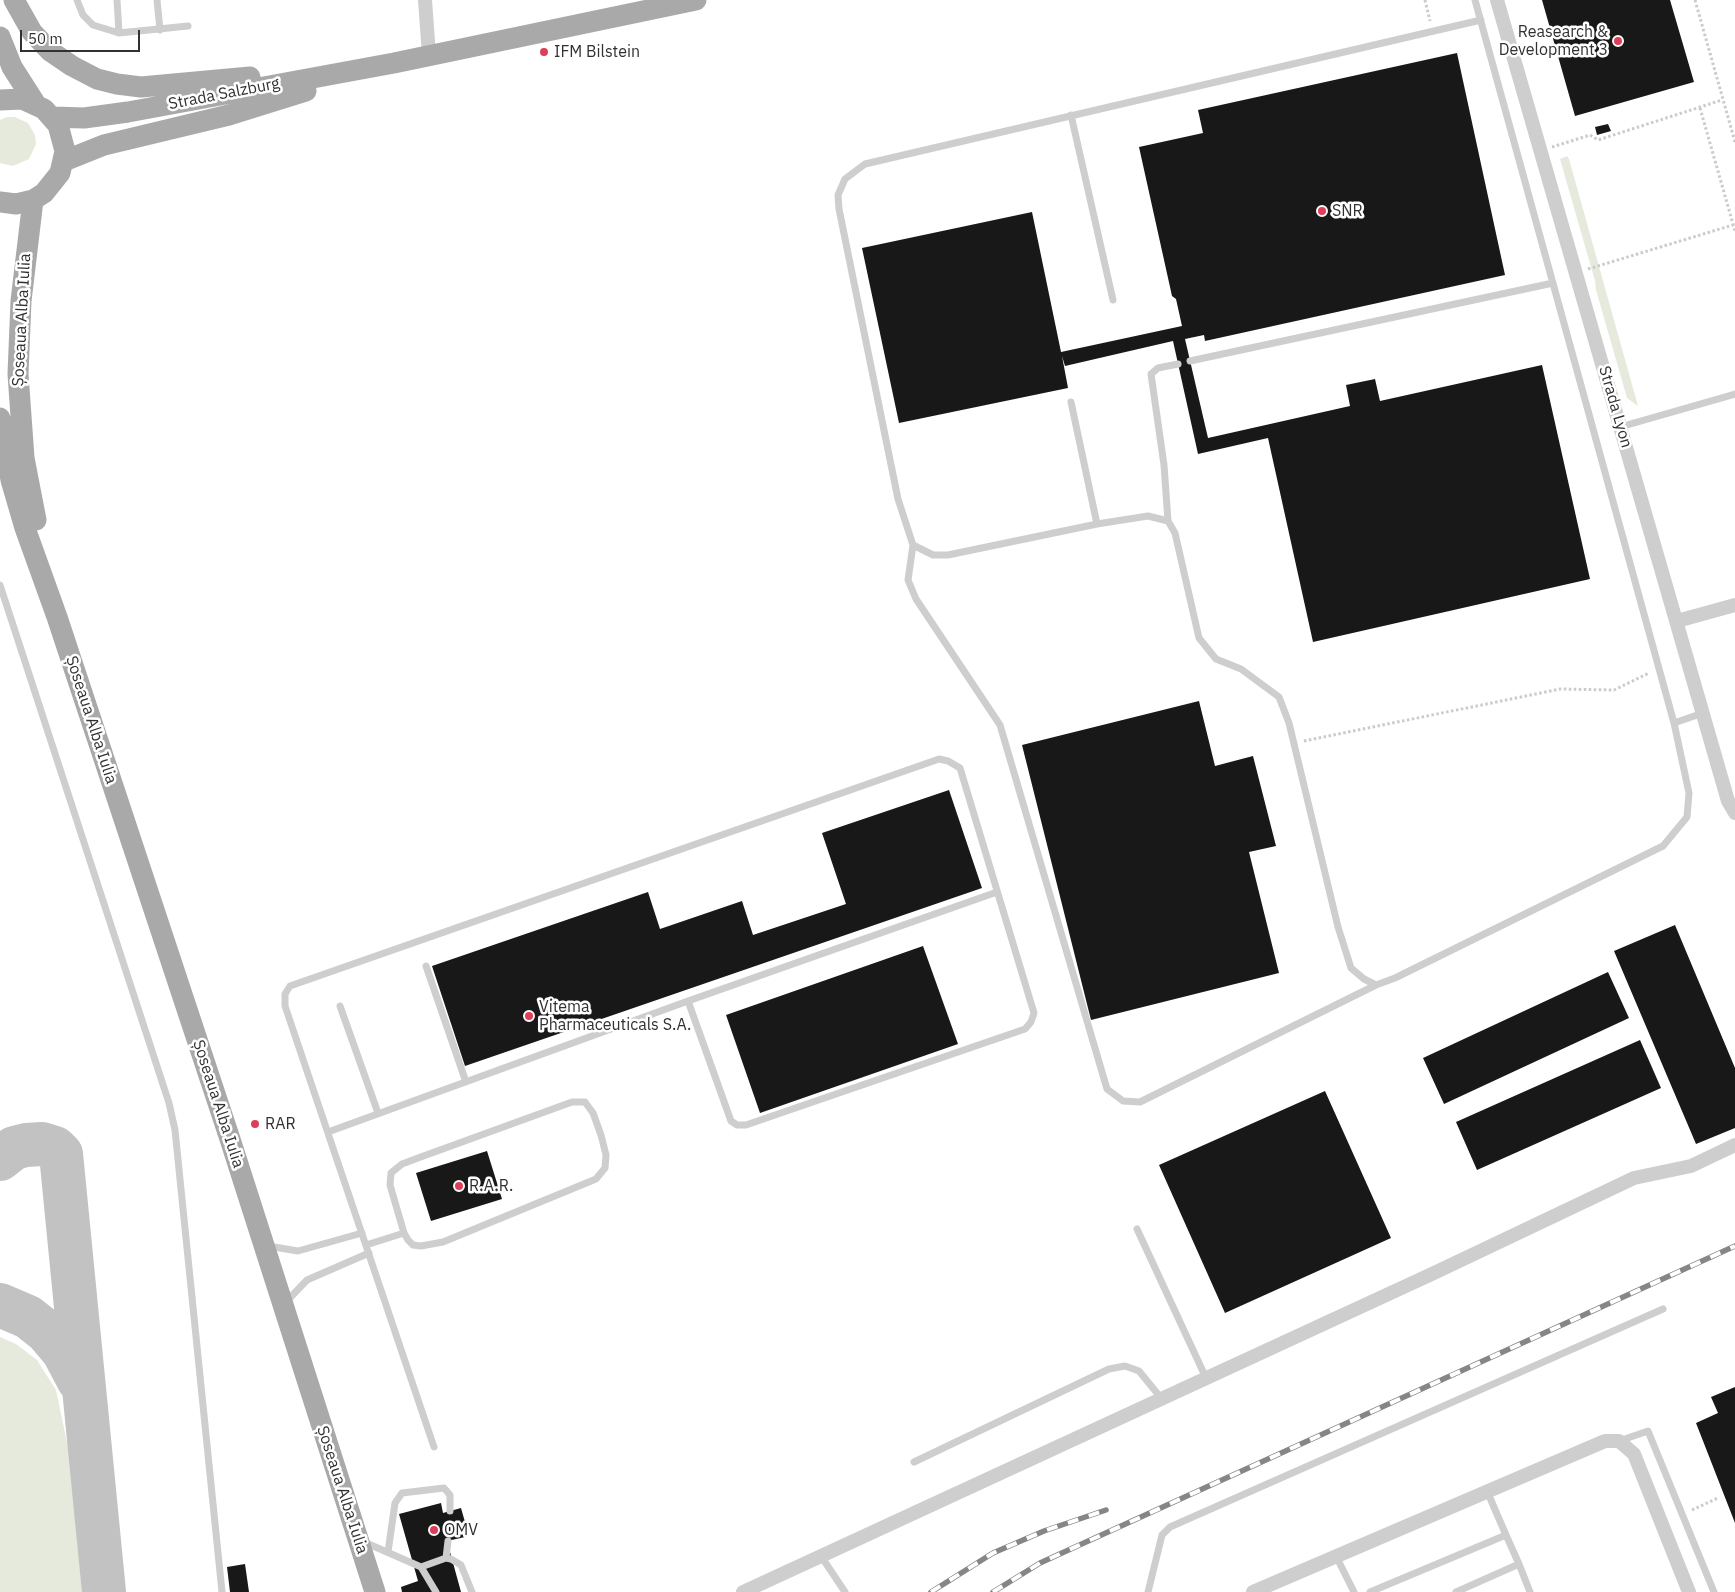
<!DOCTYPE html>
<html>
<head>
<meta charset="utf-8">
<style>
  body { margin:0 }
  #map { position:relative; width:1735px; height:1592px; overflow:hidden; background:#fff; font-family:"IBM Plex Sans",sans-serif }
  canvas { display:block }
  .scale { position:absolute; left:20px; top:30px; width:120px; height:22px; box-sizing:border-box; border:2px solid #313131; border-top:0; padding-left:6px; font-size:15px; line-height:18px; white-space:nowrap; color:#313131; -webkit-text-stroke:4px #fff; paint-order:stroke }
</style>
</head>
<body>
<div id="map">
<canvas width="1735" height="1592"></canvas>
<div class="scale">50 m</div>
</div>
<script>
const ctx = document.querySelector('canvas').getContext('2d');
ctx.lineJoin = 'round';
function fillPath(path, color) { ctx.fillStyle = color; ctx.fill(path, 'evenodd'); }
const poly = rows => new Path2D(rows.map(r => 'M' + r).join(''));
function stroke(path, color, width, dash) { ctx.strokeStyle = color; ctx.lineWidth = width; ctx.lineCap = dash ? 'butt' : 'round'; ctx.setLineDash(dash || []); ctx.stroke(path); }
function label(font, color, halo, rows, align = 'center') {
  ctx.font = font + ' "IBM Plex Sans",sans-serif'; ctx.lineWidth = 5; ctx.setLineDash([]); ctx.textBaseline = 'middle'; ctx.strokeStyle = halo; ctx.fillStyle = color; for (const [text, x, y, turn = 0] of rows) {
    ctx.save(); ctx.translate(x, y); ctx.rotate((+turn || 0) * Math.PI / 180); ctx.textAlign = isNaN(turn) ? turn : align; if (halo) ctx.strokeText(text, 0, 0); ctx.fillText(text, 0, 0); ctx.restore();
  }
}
const green = poly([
  [7,117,15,117,28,123,35,135,36,144,29,159,13,166,0,163,0,120],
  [1567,156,1569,159,1638,406,1627,398,1596,290,1595,281,1560,159],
  [0,1337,16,1344,37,1360,56,1390,69,1452,82,1592,0,1592]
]);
const taxiway = poly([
  [0,1159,14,1148,26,1145,42,1144,55,1148,61,1154,104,1592],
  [0,1305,28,1317,47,1332,63,1351,79,1381]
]);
const building = poly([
  [1542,0,1670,0,1694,82,1575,116],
  [1457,53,1505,275,1205,341,1204,335,1185,339,1208,438,1350,406,1346,385,1375,379,1380,401,1542,365,1590,579,1313,642,1268,438,1198,454,1173,341,1065,366,1062,356,1068,388,899,423,862,248,1032,212,1061,352,1182,326,1176,299,1172,296,1139,147,1203,133,1198,110],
  [1608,124,1611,131,1597,135,1595,127],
  [1199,701,1215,766,1253,756,1276,846,1249,852,1279,973,1091,1020,1022,745],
  [949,790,982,888,465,1066,432,966,648,892,660,929,742,901,753,935,846,904,822,833],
  [1675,925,1735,1068,1735,1128,1696,1144,1614,951],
  [923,946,958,1044,760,1113,726,1015],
  [1608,972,1629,1018,1444,1104,1423,1058],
  [1640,1040,1661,1088,1477,1170,1456,1122],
  [1325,1091,1391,1238,1225,1313,1159,1165],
  [487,1151,502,1199,431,1221,416,1173],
  [1735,1387,1735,1523,1696,1423,1718,1413,1711,1397],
  [441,1503,443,1513,461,1508,465,1522,461,1523,465,1537,447,1541,461,1592,402,1592,401,1587,418,1581,399,1514],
  [245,1564,249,1592,230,1592,227,1567]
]);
const path = poly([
  [1425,0,1430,21],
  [1695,0,1735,142],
  [1700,108,1735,231],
  [1552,147,1590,135,1598,140,1722,100],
  [1588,269,1733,225],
  [1304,741,1560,689,1614,690,1649,673],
  [1692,1510,1718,1498]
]);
const lane = poly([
  [77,0,83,15,93,25,119,33,188,26],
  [117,0,119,33],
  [157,0,160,30],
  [1475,0,1674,723],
  [1481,20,865,164,845,179,838,195,839,209,898,499,913,545,933,555,948,555,1097,524,1148,516,1168,521,1175,533,1199,638,1216,659,1241,669,1279,697,1289,723,1338,927,1351,968,1364,979,1376,985,1395,978,1663,846,1687,817,1689,793,1674,723,1703,713],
  [1071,115,1113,300],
  [1190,361,1553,283],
  [1071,402,1097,524],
  [1620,427,1735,394],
  [1168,521,1164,465,1151,374,1158,368,1178,364],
  [913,545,908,580,916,599,1000,725,1107,1089,1123,1101,1140,1102,1376,985],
  [0,585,169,1103,175,1130,222,1592],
  [426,966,466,1082],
  [340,1006,378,1113],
  [572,1102,585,1102,593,1113,601,1135,606,1155,605,1168,596,1179,443,1242,421,1246,413,1245,408,1240,404,1233,390,1185,391,1173,402,1164,418,1158,572,1102],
  [328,1132,688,1001,997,892],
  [1137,1229,1206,1378],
  [366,1245,404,1233],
  [268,1246,298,1251,362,1233],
  [285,1303,307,1280,369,1253],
  [1619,1441,1648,1431,1714,1592],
  [434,1447,285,1006,285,994,290,986,939,759,948,761,960,768,1034,1013,1031,1022,1025,1029,746,1125,737,1125,731,1121,688,1001],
  [914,1462,1109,1369,1125,1366,1139,1371,1161,1398],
  [1487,1491,1506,1535],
  [364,1542,421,1567,436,1592],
  [388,1552,395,1503,402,1493,444,1488,450,1495,450,1511],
  [821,1556,845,1592],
  [1336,1556,1354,1592],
  [446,1558,448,1541],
  [421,1567,446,1558,451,1559,461,1565,472,1592],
  [1148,1592,1162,1535,1170,1527,1663,1309],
  [1370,1592,1506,1535,1519,1564],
  [1456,1592,1519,1564,1530,1592]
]);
const street = poly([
  [425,0,429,55],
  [1497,0,1728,801,1735,813],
  [1677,621,1735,605],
  [743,1592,1434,1273,1634,1178,1691,1166,1735,1145],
  [1253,1592,1605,1441,1619,1441,1634,1454,1689,1592]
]);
const primary = poly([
  [14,0,32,32,50,51,72,66,97,79,117,84,141,87,250,77],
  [0,37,12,67,35,103],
  [0,100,22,99,44,109,58,125,65,151,60,173,44,193,33,200,16,204,0,202],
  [53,117,84,118,128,112,394,63,696,0],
  [64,161,104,145,229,115,306,91],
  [33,200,21,301,18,374,24,458,36,520],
  [0,418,11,480,25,528,57,617,229,1136,375,1592]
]);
const rail = poly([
  [931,1592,993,1553,1044,1531,1106,1510],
  [993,1592,1040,1563,1735,1246]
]);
const markers = [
  [1618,41,5,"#de3e57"],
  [544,52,5,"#de3e57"],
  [1322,211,5,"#de3e57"],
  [529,1016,5,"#de3e57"],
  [255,1124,5,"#de3e57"],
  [459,1186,5,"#de3e57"],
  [434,1530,5,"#de3e57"]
];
const poiNames = [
  ["Reasearch &",1608,32,"right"],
  ["Development 3",1608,50,"right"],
  ["IFM Bilstein",554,52],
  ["SNR",1332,211],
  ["Vitema",539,1007],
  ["Pharmaceuticals S.A.",539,1025],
  ["RAR",265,1124],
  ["R.A.R.",469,1186],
  ["OMV",444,1530]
];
const streetNames = [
  ["Strada Salzburg",224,94,-11],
  ["Șoseaua Alba Iulia",22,320,-87],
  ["Strada Lyon",1615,407,74],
  ["Șoseaua Alba Iulia",91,720,72],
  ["Șoseaua Alba Iulia",218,1104,72],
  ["Șoseaua Alba Iulia",342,1490,72]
];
fillPath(green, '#e5eadd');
stroke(taxiway, '#c2c2c2', 44);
fillPath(building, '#181818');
stroke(path, '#cbcbcb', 3, [2.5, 2.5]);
stroke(lane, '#cecece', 7);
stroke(street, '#cecece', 14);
stroke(primary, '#a9a9a9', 21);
stroke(rail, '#868686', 5.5);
stroke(rail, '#fff', 4, [11]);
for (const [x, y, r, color] of markers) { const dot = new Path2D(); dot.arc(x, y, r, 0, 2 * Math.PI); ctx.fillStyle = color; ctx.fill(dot); stroke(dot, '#fff', 2); }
label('16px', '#313131', '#fff', poiNames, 'left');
label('16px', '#313131', '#fff', streetNames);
</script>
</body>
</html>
